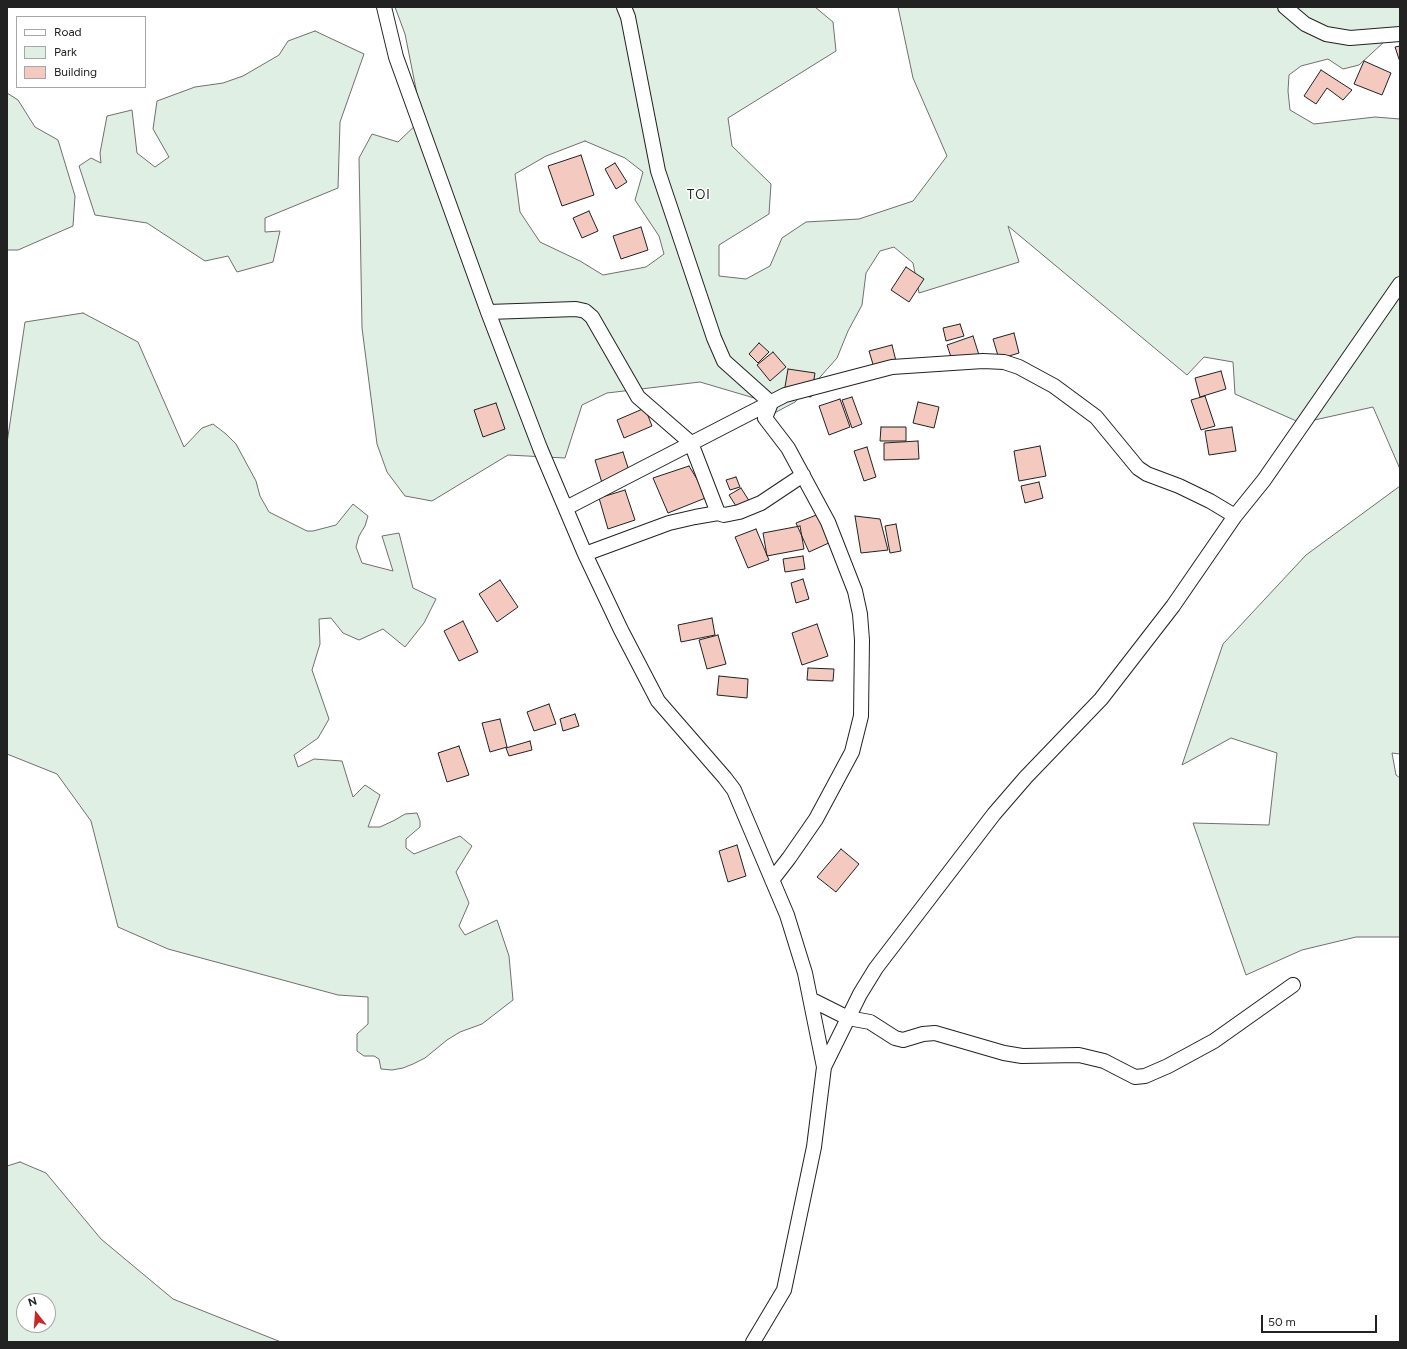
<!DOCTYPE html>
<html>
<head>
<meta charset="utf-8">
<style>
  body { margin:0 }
  #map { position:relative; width:1407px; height:1349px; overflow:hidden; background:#fff; font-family:Figtree,sans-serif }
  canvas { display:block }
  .frame { position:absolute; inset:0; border:8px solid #222; pointer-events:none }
  .legend { position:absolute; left:16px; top:16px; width:130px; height:72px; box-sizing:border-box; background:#fff; border:1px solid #a7a7a7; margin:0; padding:5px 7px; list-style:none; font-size:12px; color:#222 }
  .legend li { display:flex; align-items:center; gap:8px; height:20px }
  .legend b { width:20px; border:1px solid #a7a7a7 }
  .north { position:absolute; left:16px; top:1293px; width:40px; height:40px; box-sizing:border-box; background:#fff; border:1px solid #a7a7a7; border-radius:50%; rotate:343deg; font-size:11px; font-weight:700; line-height:16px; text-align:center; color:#222 }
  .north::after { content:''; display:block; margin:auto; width:14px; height:18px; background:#c62828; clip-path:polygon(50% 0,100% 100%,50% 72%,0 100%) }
  .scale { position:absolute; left:1261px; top:1315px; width:116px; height:18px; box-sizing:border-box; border:2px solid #222; border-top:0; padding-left:5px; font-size:12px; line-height:14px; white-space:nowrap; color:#222; -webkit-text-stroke:3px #fff; paint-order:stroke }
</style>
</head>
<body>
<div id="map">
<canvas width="1407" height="1349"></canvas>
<div class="frame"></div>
<ul class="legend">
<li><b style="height:5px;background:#fff"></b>Road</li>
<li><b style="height:11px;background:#e0efe3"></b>Park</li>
<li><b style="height:11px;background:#f3c9c0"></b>Building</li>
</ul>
<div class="north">N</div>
<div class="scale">50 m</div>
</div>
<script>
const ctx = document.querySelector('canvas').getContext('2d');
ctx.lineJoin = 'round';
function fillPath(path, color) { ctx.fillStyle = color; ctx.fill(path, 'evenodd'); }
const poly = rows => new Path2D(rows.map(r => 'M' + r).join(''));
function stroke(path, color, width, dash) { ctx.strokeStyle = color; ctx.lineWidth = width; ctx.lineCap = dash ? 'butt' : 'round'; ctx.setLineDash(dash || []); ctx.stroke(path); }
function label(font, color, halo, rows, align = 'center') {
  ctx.font = font + ' Figtree,sans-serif'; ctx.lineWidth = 3; ctx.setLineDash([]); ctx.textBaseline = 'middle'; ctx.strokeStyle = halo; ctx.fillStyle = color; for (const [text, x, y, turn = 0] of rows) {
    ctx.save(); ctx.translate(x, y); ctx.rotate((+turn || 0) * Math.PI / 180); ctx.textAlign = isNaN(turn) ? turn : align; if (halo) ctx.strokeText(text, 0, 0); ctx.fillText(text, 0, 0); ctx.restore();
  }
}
const green = poly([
  [395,7,815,7,833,22,836,51,728,118,732,146,771,184,769,214,719,245,719,276,746,279,770,266,782,238,806,222,859,219,913,201,947,156,913,78,898,7,1400,7,1400,36,1384,42,1359,65,1343,69,1328,59,1301,66,1289,75,1288,91,1290,110,1314,124,1375,117,1400,119,1400,469,1373,407,1301,423,1235,394,1233,362,1204,357,1187,375,1008,226,1019,262,919,293,913,263,894,247,880,251,866,273,862,305,848,331,837,358,813,385,795,402,765,418,771,403,700,382,607,393,582,405,565,458,508,455,432,501,405,496,387,472,377,444,362,328,359,158,372,134,398,142,422,119,405,34,395,7],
  [585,141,625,158,643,172,635,200,659,236,664,254,646,267,603,275,580,261,540,242,520,212,515,174,546,156,585,141],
  [315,31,364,54,340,122,338,188,265,218,265,232,280,231,273,262,237,272,228,256,205,261,147,223,95,215,79,166,91,158,101,163,100,153,107,116,132,110,137,153,155,167,169,157,153,129,157,101,195,87,223,83,243,76,279,55,288,41,315,31],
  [7,93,18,100,35,127,58,140,75,196,73,226,18,250,7,250,7,93],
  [83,313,138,342,184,447,202,428,213,424,226,434,236,444,256,481,260,496,269,512,307,531,313,531,336,525,353,504,368,516,365,526,359,536,356,547,362,563,393,571,382,536,399,533,413,588,436,599,424,623,405,647,383,629,359,640,343,633,331,618,319,619,320,644,312,670,329,719,318,738,294,755,298,767,314,759,342,761,353,797,365,785,380,795,368,827,380,827,395,820,405,814,417,813,420,821,420,827,406,839,406,848,414,854,460,836,472,846,456,872,469,903,459,926,465,935,497,920,509,956,513,1000,482,1024,460,1032,447,1040,425,1058,413,1064,403,1068,392,1070,381,1069,379,1059,374,1056,364,1056,357,1051,357,1034,368,1024,368,997,338,995,168,949,118,927,91,821,57,774,7,754,7,443,25,322,83,313],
  [1400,486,1400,754,1392,753,1396,775,1400,778,1400,937,1356,937,1302,950,1246,975,1193,823,1269,825,1277,753,1231,738,1182,765,1223,644,1306,555,1400,486],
  [20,1162,46,1173,101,1239,173,1299,281,1342,7,1342,7,1166,20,1162],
  [24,1301,48,1301,48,1325,24,1325,24,1301]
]);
const building = poly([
  [1400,46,1400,62,1395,47,1400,46],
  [1364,61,1391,73,1382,95,1354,84,1364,61],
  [1321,70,1352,90,1343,100,1327,88,1316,104,1304,96,1321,70],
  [581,155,594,195,562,206,548,166,581,155],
  [615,163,627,182,616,189,605,169,615,163],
  [589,211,598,231,582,238,573,218,589,211],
  [641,227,648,250,621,259,613,236,641,227],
  [906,267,924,279,909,302,891,290,906,267],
  [960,324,964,336,946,341,943,328,960,324],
  [1014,333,1019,353,999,359,993,339,1014,333],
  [973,336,979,355,953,363,947,345,973,336],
  [759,343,769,352,758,363,749,354,759,343],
  [892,345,897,365,875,371,869,351,892,345],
  [773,352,786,367,770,381,757,365,773,352],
  [788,369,815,373,811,397,784,393,788,369],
  [1221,371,1226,389,1200,397,1195,378,1221,371],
  [1205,396,1215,426,1201,430,1191,400,1205,396],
  [852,397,862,424,852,428,842,400,852,397],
  [840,399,850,427,829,435,819,406,840,399],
  [918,402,939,407,934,428,913,423,918,402],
  [496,403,505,429,483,437,474,410,496,403],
  [645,408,652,426,624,438,617,420,645,408],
  [881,427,906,427,906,441,880,441,881,427],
  [1232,427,1236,451,1209,455,1205,431,1232,427],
  [918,441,919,459,884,460,884,443,918,441],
  [1040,446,1046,476,1019,481,1014,451,1040,446],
  [867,447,876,477,864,481,854,451,867,447],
  [623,452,630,474,602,483,595,460,623,452],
  [689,466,708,497,668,513,653,478,689,466],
  [736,477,740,487,730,490,726,480,736,477],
  [1039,482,1043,498,1025,503,1021,486,1039,482],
  [741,488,753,507,741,514,729,495,741,488],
  [625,490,635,520,608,529,599,498,625,490],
  [819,514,831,542,809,552,796,523,819,514],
  [855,516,880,519,888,550,861,553,855,516],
  [896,524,901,551,890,553,885,526,896,524],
  [800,526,804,549,767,556,763,533,800,526],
  [756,529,769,560,748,568,735,537,756,529],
  [803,556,805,569,785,572,783,559,803,556],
  [803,579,809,599,796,603,791,583,803,579],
  [500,580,518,607,497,622,479,594,500,580],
  [712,618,715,635,681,642,678,625,712,618],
  [463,621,478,652,459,661,444,631,463,621],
  [817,624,828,656,802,665,792,633,817,624],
  [718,635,726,664,707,669,699,640,718,635],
  [808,668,834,669,833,681,807,680,808,668],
  [719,676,748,679,747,698,717,695,719,676],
  [549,704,556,724,534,731,527,712,549,704],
  [575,714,579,726,563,731,560,719,575,714],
  [500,719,507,747,490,752,482,723,500,719],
  [530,741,532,750,509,756,506,748,530,741],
  [459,746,469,775,447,782,438,753,459,746],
  [737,845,746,876,728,882,719,851,737,845],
  [841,849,859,864,836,892,817,877,841,849]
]);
const street = poly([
  [384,7,396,57,488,312,540,448,585,554,621,630,658,701,725,778,734,790,787,915,805,973,824,1067,814,1147,784,1290,753,1342],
  [624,7,628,17,658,171,714,338,724,361,771,403,765,418,788,448,828,522,855,591,860,614,862,640,861,716,852,752,816,819,789,858,772,880],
  [1285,7,1305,24,1326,34,1350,38,1400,34],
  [488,312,576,309,585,311,592,317,638,397,691,443,718,513],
  [566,508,785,395,892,367,983,361,1004,362,1019,367,1054,386,1096,417,1138,468,1147,474,1179,486,1210,501,1235,516],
  [585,554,669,523,695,517,718,513,724,515,739,512,761,503,803,475],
  [812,1000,848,1018,870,1022,895,1038,903,1040,923,1034,935,1033,1004,1053,1022,1056,1079,1055,1104,1061,1135,1077,1145,1076,1168,1066,1214,1041,1293,985],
  [824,1067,860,994,876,968,994,814,1026,777,1101,699,1173,606,1235,516,1264,480,1400,284]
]);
const quarterNames = [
  ["TOI",699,195]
];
fillPath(green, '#e0efe3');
stroke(green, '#6f6f6f', 1);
fillPath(building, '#f3c9c0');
stroke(building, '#222', 1);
stroke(street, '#222', 16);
stroke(street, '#fff', 14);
ctx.letterSpacing = '1px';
label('13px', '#222', '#fff', quarterNames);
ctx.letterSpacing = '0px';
</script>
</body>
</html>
